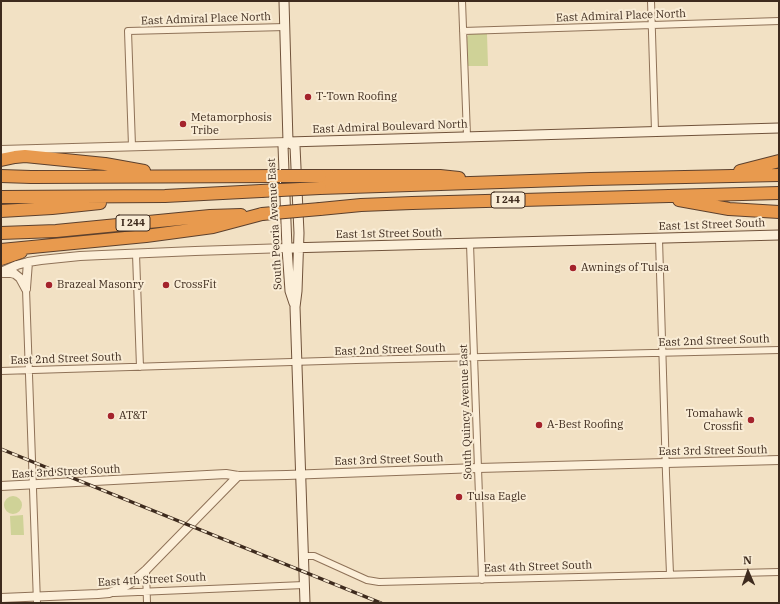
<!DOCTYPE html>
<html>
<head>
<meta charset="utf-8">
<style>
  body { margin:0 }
  #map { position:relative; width:780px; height:604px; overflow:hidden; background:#f2e1c4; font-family:"IBM Plex Serif",serif }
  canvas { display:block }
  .frame { position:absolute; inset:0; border:2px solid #3e2b1e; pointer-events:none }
  .north { position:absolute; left:728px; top:552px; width:40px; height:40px; -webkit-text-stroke:3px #f9ecd5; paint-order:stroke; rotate:358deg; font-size:11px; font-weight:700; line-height:16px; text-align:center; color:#3e2b1e }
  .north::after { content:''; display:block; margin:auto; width:14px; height:18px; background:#3e2b1e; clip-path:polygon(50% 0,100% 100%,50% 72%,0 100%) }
</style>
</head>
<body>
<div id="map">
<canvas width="780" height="604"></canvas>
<div class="frame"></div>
<div class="north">N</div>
</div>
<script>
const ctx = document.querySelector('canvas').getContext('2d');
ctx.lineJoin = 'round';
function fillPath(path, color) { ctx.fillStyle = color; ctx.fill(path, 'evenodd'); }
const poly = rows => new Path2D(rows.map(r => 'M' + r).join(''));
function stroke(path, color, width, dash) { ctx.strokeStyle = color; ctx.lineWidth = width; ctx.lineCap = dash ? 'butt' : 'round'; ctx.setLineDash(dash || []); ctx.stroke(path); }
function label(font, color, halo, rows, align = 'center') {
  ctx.font = font + ' "IBM Plex Serif",serif'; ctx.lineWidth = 4; ctx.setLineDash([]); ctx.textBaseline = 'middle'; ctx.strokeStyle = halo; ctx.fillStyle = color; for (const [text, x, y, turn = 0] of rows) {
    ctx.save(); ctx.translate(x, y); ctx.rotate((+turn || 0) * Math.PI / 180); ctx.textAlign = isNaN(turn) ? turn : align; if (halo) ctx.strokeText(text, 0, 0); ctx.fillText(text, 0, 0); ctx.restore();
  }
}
const green = poly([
  [469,34,487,34,488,66,468,66,467,37],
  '4 505a9 9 0 1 1 18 0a9 9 0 1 1-18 0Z',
  [23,515,24,535,11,535,10,516]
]);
const minor = poly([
  [462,1,467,136],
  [651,1,655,131],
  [463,31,779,21],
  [132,146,128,31,285,27],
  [659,239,666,474,670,574],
  [470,244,482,580],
  [136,254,140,367],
  [26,289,37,603],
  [1,371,356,360,779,350],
  [303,556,314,556,367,580,379,582,779,572],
  [146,570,147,603],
  [114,593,304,585]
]);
const tertiary = poly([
  [1,150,288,142],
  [1,272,17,265,28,262,41,260,80,256,102,255,195,251,287,248],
  [3,273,11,273,15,274,20,278,26,289],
  [26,288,28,262],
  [1,486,226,474,238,476,287,475,478,468,779,460],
  [1,598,98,594,109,593,122,588,131,583,146,570,238,476]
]);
const secondary = poly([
  [284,1,288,142],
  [288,142,779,128],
  [288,142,295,146,299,233,297,291,295,307,305,603],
  [288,142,283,146,287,248,290,291,294,303],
  [287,248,779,235]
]);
const motorway = poly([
  [1,160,15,157,25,156,105,164,144,171],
  [740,171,779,161],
  [1,176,31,177,281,176],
  [320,176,440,176,459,178],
  [320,188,591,179,779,175],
  [1,197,165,196,261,191],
  [679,200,729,209,779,212],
  [320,209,361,205,412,203,779,193],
  [1,211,52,208,100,203],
  [1,233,56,231,210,216,241,215],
  [1,250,146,236,213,227,262,214],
  [1,259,21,252]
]);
const rail = poly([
  [1,449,381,603]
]);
const motorwayBridge = poly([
  [281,176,320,176],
  [261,191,320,188],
  [262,214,320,209]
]);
const markers = [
  [308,97,4,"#a4232c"],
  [183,124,4,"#a4232c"],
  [573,268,4,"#a4232c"],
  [49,285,4,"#a4232c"],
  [166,285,4,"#a4232c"],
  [111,416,4,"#a4232c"],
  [751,420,4,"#a4232c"],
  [539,425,4,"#a4232c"],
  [459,497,4,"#a4232c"]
];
const shields = [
  [508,200,34],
  [133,223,34]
];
const shieldNames = [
  ["I 244",508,200],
  ["I 244",133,223]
];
const streetNames = [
  ["East Admiral Place North",621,16,-2],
  ["East Admiral Place North",206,19,-2],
  ["East Admiral Boulevard North",390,127,-2],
  ["South Peoria Avenue East",275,224,-93],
  ["East 1st Street South",712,225,-2],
  ["East 1st Street South",389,234,-1],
  ["East 2nd Street South",714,341,-2],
  ["East 2nd Street South",390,350,-2],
  ["East 2nd Street South",66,359,-2],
  ["South Quincy Avenue East",466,412,-92],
  ["East 3rd Street South",713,451,-1],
  ["East 3rd Street South",389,460,-2],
  ["East 3rd Street South",66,472,-3],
  ["East 4th Street South",538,567,-2],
  ["East 4th Street South",152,580,-3]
];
const poiNames = [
  ["T-Town Roofing",316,97],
  ["Metamorphosis",191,118],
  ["Tribe",191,131],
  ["Awnings of Tulsa",581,268],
  ["Brazeal Masonry",57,285],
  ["CrossFit",174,285],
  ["Tomahawk",743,414,"right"],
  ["Crossfit",743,427,"right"],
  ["AT&T",119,416],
  ["A-Best Roofing",547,425],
  ["Tulsa Eagle",467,497]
];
fillPath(green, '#cfd297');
stroke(minor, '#8f7258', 8);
stroke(tertiary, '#8f7258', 10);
stroke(secondary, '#71533b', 11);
stroke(motorway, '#5c402d', 14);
stroke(minor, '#fcefd9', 6);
stroke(tertiary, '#fcefd9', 8);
stroke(secondary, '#fcefd9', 9);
stroke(motorway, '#e89a4e', 12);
stroke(rail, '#3e2b1e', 3.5);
stroke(rail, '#f9ecd5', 2, [6]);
stroke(motorwayBridge, '#5c402d', 14, []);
stroke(motorwayBridge, '#e89a4e', 12);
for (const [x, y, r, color] of markers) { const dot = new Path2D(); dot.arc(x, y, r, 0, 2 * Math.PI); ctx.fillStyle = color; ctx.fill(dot); stroke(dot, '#f9ecd5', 1.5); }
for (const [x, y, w] of shields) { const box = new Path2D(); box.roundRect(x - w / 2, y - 8, w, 16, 3); ctx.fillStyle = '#f9ecd5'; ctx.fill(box); stroke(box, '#3e2b1e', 1); }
label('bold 10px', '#3e2b1e', null, shieldNames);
label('11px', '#3e2b1e', '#f9ecd5', streetNames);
label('11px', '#3e2b1e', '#f9ecd5', poiNames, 'left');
</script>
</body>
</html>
